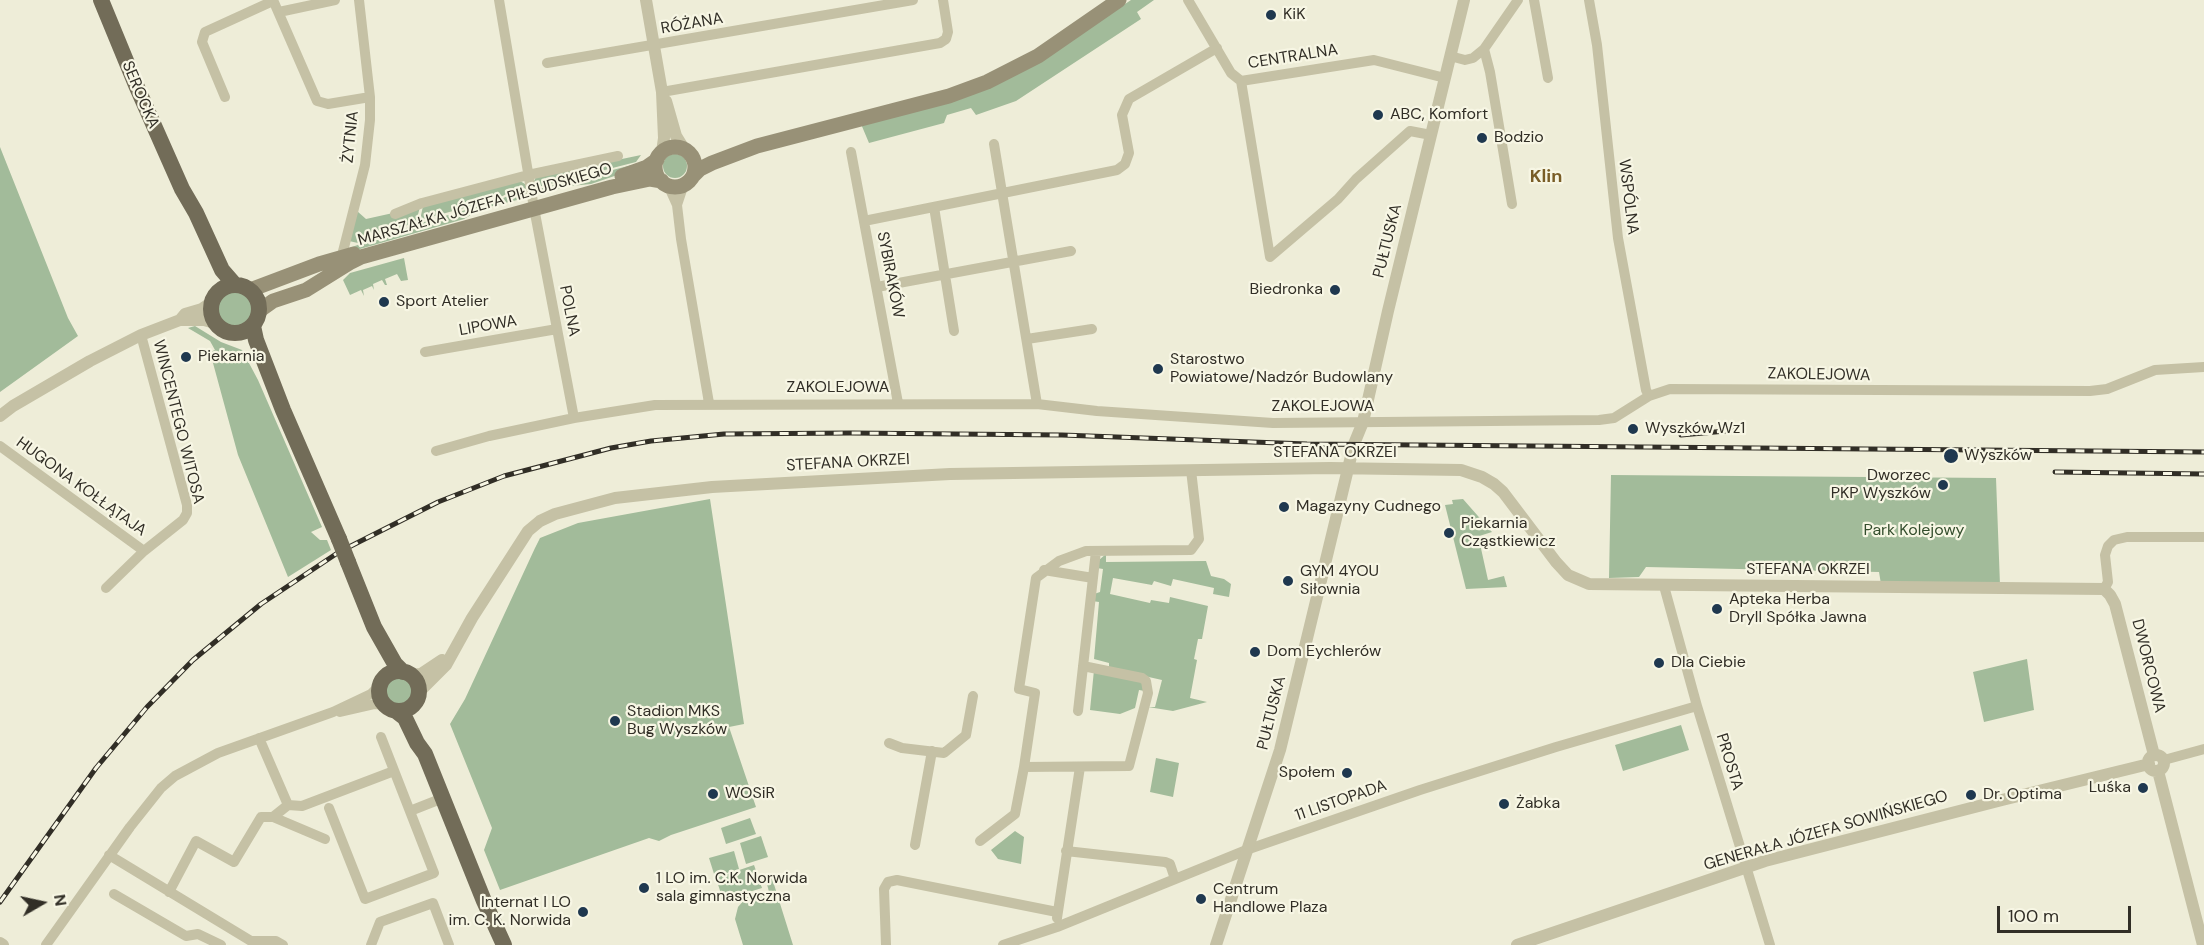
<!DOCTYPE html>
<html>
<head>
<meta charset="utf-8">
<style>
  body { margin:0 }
  #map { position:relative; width:2204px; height:945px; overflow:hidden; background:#eeedd8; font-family:"DM Sans",sans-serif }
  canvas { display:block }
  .north { position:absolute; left:12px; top:873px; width:60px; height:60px; -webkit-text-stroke:4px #f7f6e4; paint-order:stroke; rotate:81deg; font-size:16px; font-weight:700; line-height:24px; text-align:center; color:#312e26 }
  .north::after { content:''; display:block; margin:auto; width:21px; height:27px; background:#312e26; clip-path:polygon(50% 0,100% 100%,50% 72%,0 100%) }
  .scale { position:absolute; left:1997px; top:906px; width:134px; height:27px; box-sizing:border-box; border:3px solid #312e26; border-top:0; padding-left:8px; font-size:18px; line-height:21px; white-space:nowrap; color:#312e26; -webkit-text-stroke:4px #f7f6e4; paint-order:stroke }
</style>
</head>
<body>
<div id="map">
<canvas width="2204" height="945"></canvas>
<div class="north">N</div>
<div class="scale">100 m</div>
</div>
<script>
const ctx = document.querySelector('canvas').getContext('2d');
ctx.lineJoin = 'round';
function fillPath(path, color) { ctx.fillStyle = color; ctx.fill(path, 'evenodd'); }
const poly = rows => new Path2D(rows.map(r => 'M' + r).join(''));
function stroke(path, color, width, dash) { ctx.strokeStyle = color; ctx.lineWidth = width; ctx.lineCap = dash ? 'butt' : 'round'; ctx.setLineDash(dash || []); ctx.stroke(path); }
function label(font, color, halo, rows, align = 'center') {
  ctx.font = font + ' "DM Sans",sans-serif'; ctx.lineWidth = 4.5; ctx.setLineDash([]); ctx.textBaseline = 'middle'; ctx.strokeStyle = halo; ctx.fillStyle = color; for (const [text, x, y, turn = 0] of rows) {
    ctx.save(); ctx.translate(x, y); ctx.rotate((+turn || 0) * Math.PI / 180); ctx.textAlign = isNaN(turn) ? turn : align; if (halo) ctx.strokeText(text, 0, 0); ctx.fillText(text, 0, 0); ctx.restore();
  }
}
const green = poly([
  [1131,0,1154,0,1137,12,1141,19,1016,101,976,115,971,108,947,115,944,123,869,143,861,124,1044,58],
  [0,147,68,318,78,336,0,392],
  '663 166a12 12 0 1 1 24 0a12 12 0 1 1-24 0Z',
  [641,155,636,162,534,188,533,183,536,177],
  [632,165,635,169,591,184,570,186,542,193,535,190],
  [520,181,525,184,527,189,514,190,497,199,420,220,423,206],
  [527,191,526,195,521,199,481,209,464,219,360,249,353,250,349,248,424,222,497,201,514,193],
  [420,207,416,222,358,243,349,241,357,211,366,219],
  [404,258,408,280,401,281,397,274,385,279,387,285,385,285,382,280,373,284,374,290,372,286,363,290,364,296,361,290,350,295,343,280,350,273],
  '217 309a19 19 0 1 1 38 0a19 19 0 1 1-38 0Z',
  [195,326,221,342,242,350,258,380,322,527,311,532,320,540,327,540,331,550,288,577,238,455,210,352,215,350,210,341,188,328],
  [1611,475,1996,478,2000,585,1881,584,1879,572,1646,567,1639,577,1609,578],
  [710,499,744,724,729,727,756,807,671,835,659,841,649,838,500,890,484,850,492,828,450,724,465,699,535,548,540,538,578,523],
  [1463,499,1492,532,1476,537,1480,544,1488,580,1504,576,1507,587,1466,589,1445,505,1453,504,1452,500],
  [1106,554,1106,562,1206,561,1211,576,1224,579,1231,584,1229,597,1213,594,1214,588,1173,579,1171,586,1154,581,1152,585,1113,578,1110,594,1150,603,1151,600,1169,603,1170,597,1208,606,1202,639,1198,639,1194,659,1197,660,1190,698,1207,702,1173,711,1148,707,1155,707,1162,680,1109,668,1109,663,1094,659,1099,602,1092,601,1094,594,1100,592,1103,569,1097,568,1099,560],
  [2027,659,2034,710,1984,722,1973,672],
  [1094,670,1142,681,1145,691,1139,690,1135,708,1120,714,1090,710],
  '385 691a14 14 0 1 1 28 0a14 14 0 1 1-28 0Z',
  [1681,725,1689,750,1623,771,1615,745],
  [1156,758,1179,763,1173,797,1150,792],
  [750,818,756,834,726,844,721,828],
  [1015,831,1024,837,1021,864,998,859,991,850],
  [761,836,768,857,746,864,740,843],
  [734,851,739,869,715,877,709,858],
  [754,865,762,888,723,900,716,878],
  [772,878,793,945,743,945,735,919,738,907,746,898,753,894,770,896,766,880]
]);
const minor = poly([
  [273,0,317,101,328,104,370,97],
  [499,0,533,202],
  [1188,0,1231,73,1241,81,1374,60,1445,78],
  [1534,0,1548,78],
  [1589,0,1597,45,1618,238,1646,390,1649,396],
  [279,12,335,0],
  [1484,49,1490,72,1512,204],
  [1450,56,1465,60,1473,58,1484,49,1518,0],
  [547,63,913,0],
  [1241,81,1270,257],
  [662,92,940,43,946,39,948,32,943,0],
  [225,97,202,42,205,32,273,1],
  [994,144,1037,404],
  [851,152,898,403],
  [668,185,677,205,681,239,709,403],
  [677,205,684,184],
  [934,207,954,331],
  [534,208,574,418],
  [395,214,422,203,528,175,618,156],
  [864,221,1117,170,1125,164,1129,153,1122,115,1129,99,1217,48],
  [1270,257,1338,199,1356,179,1410,131,1431,135],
  [340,263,365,165,370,120,370,97,359,0],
  [877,287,1071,251],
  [1027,339,1092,329],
  [425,352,557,329],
  [0,446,144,551],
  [436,451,489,436,574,418,655,405,1037,404,1097,411,1273,423,1599,420,1614,418,1649,396,1670,389,2090,391,2107,389,2155,370,2204,367],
  [1044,570,1093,578],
  [1664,586,1697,706,1770,945],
  [106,588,144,551,183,520,187,513,187,505,141,335],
  [2104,589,2108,582,2105,555,2108,546,2114,540,2127,537,2204,537],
  [1083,666,1142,678,1146,681,1148,693,1129,766,1024,767,1035,693,1019,689,1036,578,1059,561,1086,551,1191,550,1199,539,1191,470],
  [1078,711,1096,551],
  [340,712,375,704,384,705],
  [259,738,288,805],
  [889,743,902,748,944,753,966,735,973,696],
  [2164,760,2204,749],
  [329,808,365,899,434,873,381,737],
  [410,811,443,798],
  [273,817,288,805,302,806,394,771],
  [980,841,1015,814,1024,767],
  [915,845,932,751],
  [1066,851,1165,862,1170,864,1175,879],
  [109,855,251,941,276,941,283,945],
  [169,892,196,841,234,862,261,817,273,817,325,839],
  [114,894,186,936,198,934,221,945],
  [1057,918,1080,767],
  [46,945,130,827,161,788,175,776,218,753,333,712,371,694,380,685],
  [371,945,380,922,433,903,449,945],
  [886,945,884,889,888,882,897,880,1057,912],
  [1003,945,1057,927,1249,849,1420,790,1556,747,1697,706]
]);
const tertiary = poly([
  [646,0,662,92,664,138,662,152],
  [666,101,676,136,684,149],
  [180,320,204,320,215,323],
  [0,416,13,406,90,361,141,335,180,320,185,314,202,309,212,302],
  [410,675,421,674,442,660],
  [419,692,446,665,472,618,528,531,540,521,555,514,615,498,712,487,950,474,1330,468,1461,470,1482,477,1494,484,1503,492,1556,562,1568,575,1589,584,2104,589,2110,595,2115,604,2154,755],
  '2148 763a8 8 0 1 1 16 0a8 8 0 1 1-16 0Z',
  [2158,771,2203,945],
  [0,943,3,945],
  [1216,945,1280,750,1354,444,1363,422,1388,311,1464,0],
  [1517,945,1765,861,2002,800,2149,764]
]);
const secondary = poly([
  '655 167a20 20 0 1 1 40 0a20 20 0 1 1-40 0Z',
  [622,176,647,167,657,160],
  [693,176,700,169,712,163,757,146,949,96,987,82,1038,56,1119,0],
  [250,290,319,264,354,254],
  [259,311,273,301,306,290,351,262,361,257,612,187,650,179,662,181]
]);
const primary = poly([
  [101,0,136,85,182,189,196,213,222,270,235,285],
  '211 309a24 24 0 1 1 48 0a24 24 0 1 1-48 0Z',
  [253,326,256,340,283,410,339,539],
  [348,562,374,627,395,664,403,672],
  '379 691a20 20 0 1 1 40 0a20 20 0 1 1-40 0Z',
  [396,711,405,718,417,743,425,754,484,901,504,945]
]);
const rail = poly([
  [1681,435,1737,430],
  [2055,472,2204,474],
  [0,902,96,768,147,707,193,660,261,604,339,552,438,502,504,476,611,448,651,441,724,434,850,433,1062,435,1307,444,2204,452]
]);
const primaryBridge = poly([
  [339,539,348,562]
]);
const markers = [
  [1271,15,6,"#1f384f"],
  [1378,115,6,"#1f384f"],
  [1482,138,6,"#1f384f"],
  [1335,290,6,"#1f384f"],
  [384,302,6,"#1f384f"],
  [186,357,6,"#1f384f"],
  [1158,369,6,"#1f384f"],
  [1633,429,6,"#1f384f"],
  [1951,456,8,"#1f384f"],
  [1943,485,6,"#1f384f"],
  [1284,507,6,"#1f384f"],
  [1449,533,6,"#1f384f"],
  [1288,581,6,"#1f384f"],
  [1717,609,6,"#1f384f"],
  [1255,652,6,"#1f384f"],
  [1659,663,6,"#1f384f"],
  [615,721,6,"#1f384f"],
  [1347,773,6,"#1f384f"],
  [2143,788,6,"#1f384f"],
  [713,794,6,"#1f384f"],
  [1971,795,6,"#1f384f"],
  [1504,804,6,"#1f384f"],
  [644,888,6,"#1f384f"],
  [1201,899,6,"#1f384f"],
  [583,912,6,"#1f384f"]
];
const poiNames = [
  ["KiK",1283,15],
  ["ABC, Komfort",1390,115],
  ["Bodzio",1494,138],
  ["Biedronka",1323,290,"right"],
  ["Sport Atelier",396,302],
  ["Piekarnia",198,357],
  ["Starostwo",1170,360],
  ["Powiatowe/Nadzór Budowlany",1170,378],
  ["Wyszków Wz1",1645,429],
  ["Wyszków",1964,456],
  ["Dworzec",1931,476,"right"],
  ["PKP Wyszków",1931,494,"right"],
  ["Magazyny Cudnego",1296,507],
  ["Piekarnia",1461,524],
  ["Cząstkiewicz",1461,542],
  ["GYM 4YOU",1300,572],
  ["Siłownia",1300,590],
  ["Apteka Herba",1729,600],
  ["Dryll Spółka Jawna",1729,618],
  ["Dom Eychlerów",1267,652],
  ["Dla Ciebie",1671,663],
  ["Stadion MKS",627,712],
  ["Bug Wyszków",627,730],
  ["Społem",1335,773,"right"],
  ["Luśka",2131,788,"right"],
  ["WOSiR",725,794],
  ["Dr. Optima",1983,795],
  ["Żabka",1516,804],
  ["1 LO im. C.K. Norwida",656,879],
  ["sala gimnastyczna",656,897],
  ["Centrum",1213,890],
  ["Handlowe Plaza",1213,908],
  ["Internat I LO",571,903,"right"],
  ["im. C. K. Norwida",571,921,"right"]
];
const streetNames = [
  ["RÓŻANA",692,24,-10],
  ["CENTRALNA",1293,57,-9],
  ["SEROCKA",140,95,67],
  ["ŻYTNIA",351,137,-84],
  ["WSPÓLNA",1628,197,83],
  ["MARSZAŁKA JÓZEFA PIŁSUDSKIEGO",485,205,-16],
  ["PUŁTUSKA",1388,241,-76],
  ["SYBIRAKÓW",890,275,79],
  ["POLNA",569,311,79],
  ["LIPOWA",488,326,-10],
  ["ZAKOLEJOWA",1819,375,1],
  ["ZAKOLEJOWA",838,388],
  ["ZAKOLEJOWA",1323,407],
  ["WINCENTEGO WITOSA",178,422,76],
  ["STEFANA OKRZEI",1335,453],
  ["STEFANA OKRZEI",848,463,-3],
  ["HUGONA KOŁŁĄTAJA",81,487,36],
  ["STEFANA OKRZEI",1808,570],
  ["DWORCOWA",2148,666,76],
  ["PUŁTUSKA",1272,713,-76],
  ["PROSTA",1729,762,73],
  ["11 LISTOPADA",1341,801,-19],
  ["GENERAŁA JÓZEFA SOWIŃSKIEGO",1826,831,-16]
];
const parkNames = [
  ["Park Kolejowy",1914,531]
];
const neighbourhoodNames = [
  ["Klin",1546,177]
];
fillPath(green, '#a2bb9a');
stroke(minor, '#c5c1a5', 10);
stroke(tertiary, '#c5c1a5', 12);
stroke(secondary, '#989177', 15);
stroke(primary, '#726c58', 16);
stroke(rail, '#312e26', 5);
stroke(rail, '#f7f6e4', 3, [9]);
stroke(primaryBridge, '#726c58', 16);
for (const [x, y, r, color] of markers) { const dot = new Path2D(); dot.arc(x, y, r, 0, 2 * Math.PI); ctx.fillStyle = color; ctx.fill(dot); stroke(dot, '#f7f6e4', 2); }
label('16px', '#312e26', '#f7f6e4', poiNames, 'left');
label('16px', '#312e26', '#f7f6e4', streetNames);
label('16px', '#334d2c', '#f7f6e4', parkNames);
label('bold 18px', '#795d26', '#f7f6e4', neighbourhoodNames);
</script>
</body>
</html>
